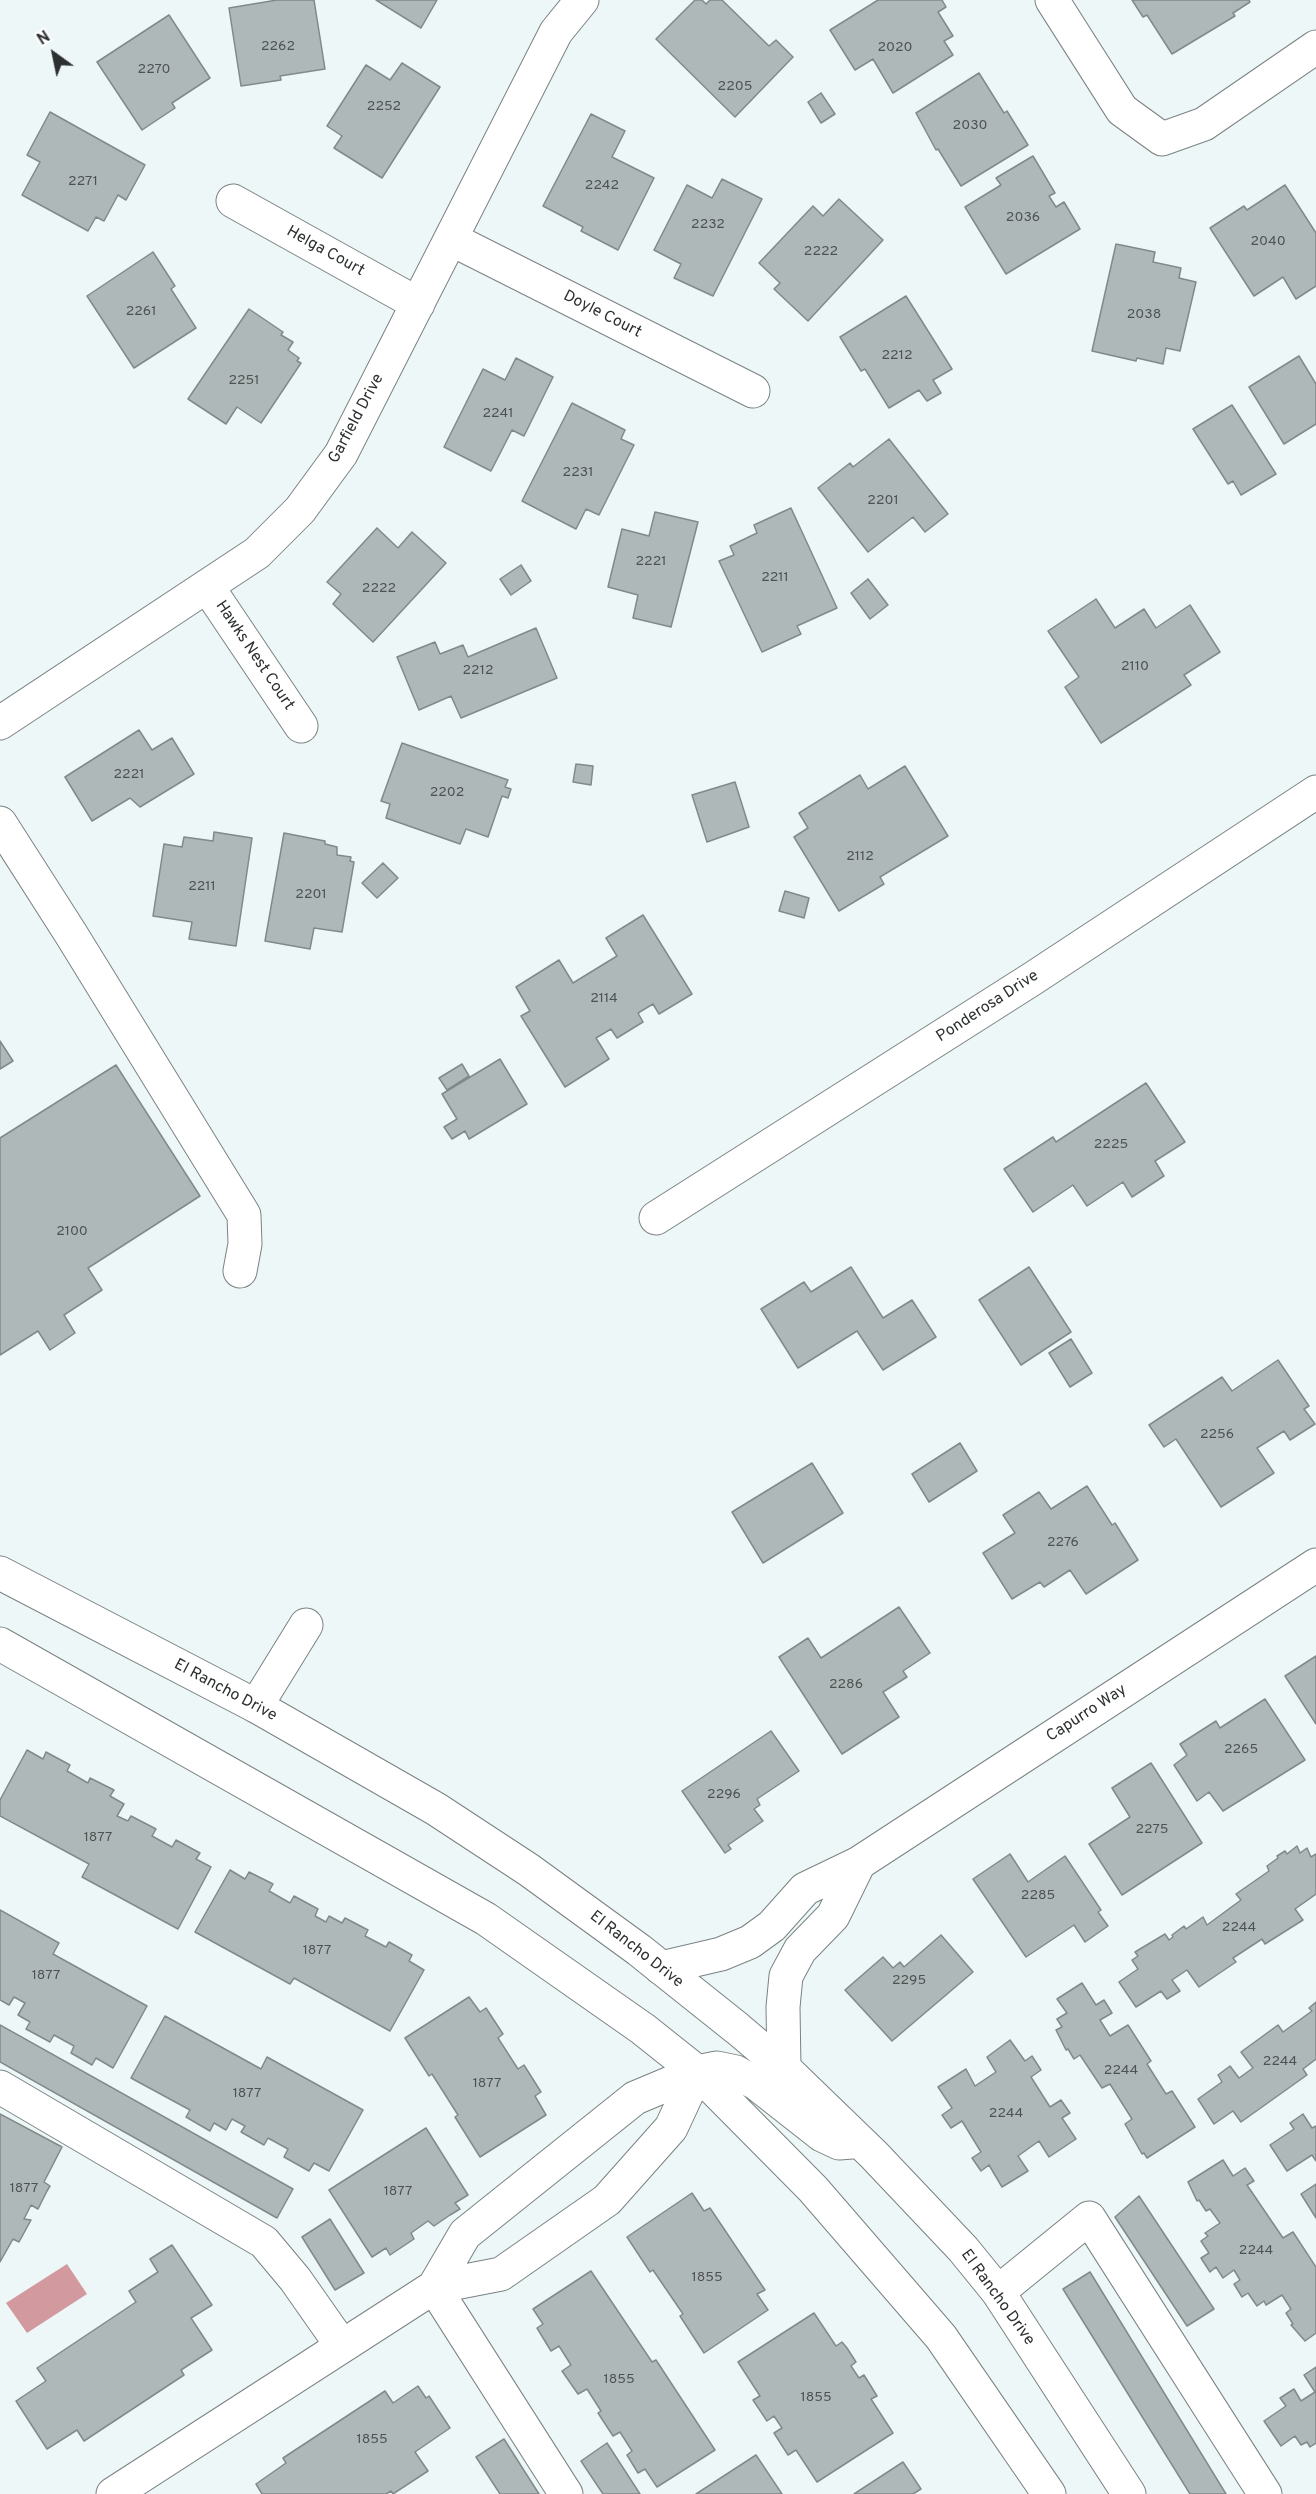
<!DOCTYPE html>
<html>
<head>
<meta charset="utf-8">
<style>
  body { margin:0 }
  #map { position:relative; width:1316px; height:2494px; overflow:hidden; background:#eef7f7; font-family:Overpass,sans-serif }
  canvas { display:block }
  .north { position:absolute; left:24px; top:24px; width:60px; height:60px; -webkit-text-stroke:4px #fff; paint-order:stroke; rotate:327deg; font-size:16px; font-weight:700; line-height:24px; text-align:center; color:#2d3030 }
  .north::after { content:''; display:block; margin:auto; width:21px; height:27px; background:#2d3030; clip-path:polygon(50% 0,100% 100%,50% 72%,0 100%) }
</style>
</head>
<body>
<div id="map">
<canvas width="1316" height="2494"></canvas>
<div class="north">N</div>
</div>
<script>
const ctx = document.querySelector('canvas').getContext('2d');
ctx.lineJoin = 'round';
function fillPath(path, color) { ctx.fillStyle = color; ctx.fill(path, 'evenodd'); }
const poly = rows => new Path2D(rows.map(r => 'M' + r).join(''));
function stroke(path, color, width, dash) { ctx.strokeStyle = color; ctx.lineWidth = width; ctx.lineCap = dash ? 'butt' : 'round'; ctx.setLineDash(dash || []); ctx.stroke(path); }
function label(font, color, halo, rows, align = 'center') {
  ctx.font = font + ' Overpass,sans-serif'; ctx.lineWidth = 4.5; ctx.setLineDash([]); ctx.textBaseline = 'middle'; ctx.strokeStyle = halo; ctx.fillStyle = color; for (const [text, x, y, turn = 0] of rows) {
    ctx.save(); ctx.translate(x, y); ctx.rotate((+turn || 0) * Math.PI / 180); ctx.textAlign = isNaN(turn) ? turn : align; if (halo) ctx.strokeText(text, 0, 0); ctx.fillText(text, 0, 0); ctx.restore();
  }
}
const water = poly([
  [67,2264,87,2294,27,2333,6,2303]
]);
const building = poly([
  [277,0,314,0,325,69,280,76,281,80,241,86,229,8,277,0],
  [376,0,437,0,421,28,376,0],
  [695,0,702,0,706,4,710,0,722,0,769,46,776,40,793,57,735,117,656,39,695,0],
  [878,0,942,0,946,7,938,12,953,36,944,41,953,55,893,93,873,59,855,70,830,30,878,0],
  [1132,0,1249,0,1250,2,1233,13,1235,16,1172,54,1147,15,1143,17,1132,0],
  [169,15,210,78,172,103,175,108,142,130,97,62,169,15],
  [402,63,440,87,382,178,334,148,342,136,327,126,366,65,390,80,402,63],
  [979,73,1004,113,1007,111,1028,145,961,186,938,149,936,150,916,113,979,73],
  [821,93,835,114,821,123,808,102,821,93],
  [50,112,145,165,126,200,118,195,104,221,96,217,88,231,22,195,40,162,27,155,50,112],
  [591,114,625,131,612,157,654,178,618,250,581,231,583,227,543,206,591,114],
  [1033,156,1055,193,1049,196,1056,207,1064,202,1080,229,1006,274,965,207,1001,185,996,178,1033,156],
  [722,179,762,199,713,296,674,278,681,264,654,250,687,185,712,198,722,179],
  [1285,185,1316,233,1316,286,1296,299,1283,277,1254,296,1210,228,1244,206,1247,210,1285,185],
  [839,199,883,240,808,321,774,289,780,283,759,263,813,206,823,216,839,199],
  [1116,244,1155,252,1153,262,1181,268,1179,278,1196,282,1180,351,1166,348,1163,364,1137,358,1136,361,1092,351,1116,244],
  [153,252,175,286,171,289,196,328,134,368,87,296,153,252],
  [906,296,952,369,933,380,941,393,927,401,919,390,889,408,865,369,861,371,840,337,906,296],
  [249,309,283,332,281,335,293,342,288,350,299,358,297,361,301,363,261,423,237,407,226,424,188,399,249,309],
  [1299,356,1316,384,1316,424,1284,444,1249,387,1299,356],
  [516,358,553,377,524,436,512,430,491,471,444,447,483,369,505,380,516,358],
  [572,403,625,430,621,439,634,445,599,515,586,509,576,529,522,501,572,403],
  [1232,405,1276,474,1241,495,1233,481,1228,484,1193,429,1232,405],
  [889,439,948,514,925,532,913,517,868,552,818,488,850,463,853,467,889,439],
  [791,508,837,608,797,626,801,634,762,652,719,561,734,555,730,546,757,533,754,525,791,508],
  [655,512,698,522,671,627,633,618,638,595,608,587,622,529,649,536,655,512],
  [377,528,398,548,412,532,446,563,373,642,333,604,341,594,327,582,377,528],
  [521,565,531,581,511,595,500,579,521,565],
  [868,579,888,605,870,619,851,593,868,579],
  [1096,599,1115,628,1144,609,1156,628,1190,605,1220,652,1184,675,1191,685,1101,743,1065,687,1079,677,1048,631,1096,599],
  [536,628,557,678,461,718,451,696,419,710,397,657,435,642,440,654,463,645,468,657,536,628],
  [139,730,152,750,172,738,194,774,140,807,130,798,92,821,65,777,139,730],
  [402,743,508,780,505,787,511,789,508,798,502,796,488,837,466,829,460,844,386,818,390,804,381,801,402,743],
  [576,764,593,766,591,785,573,782,576,764],
  [905,766,948,836,880,877,884,884,839,911,794,837,808,828,799,813,860,775,868,789,905,766],
  [735,782,749,827,707,842,692,795,735,782],
  [214,832,252,838,236,946,189,939,192,922,153,916,164,844,182,847,184,837,213,841,214,832],
  [284,833,325,841,325,844,337,847,337,855,351,857,350,861,354,862,342,932,314,928,310,949,265,941,284,833],
  [383,863,398,878,377,898,362,883,383,863],
  [785,891,809,898,804,918,779,911,785,891],
  [643,915,692,994,659,1014,653,1004,638,1013,643,1022,617,1038,611,1029,596,1038,609,1059,565,1087,521,1016,530,1011,516,987,559,960,573,983,617,956,606,938,643,915],
  [0,1041,13,1061,0,1069,0,1041],
  [500,1059,527,1104,469,1139,465,1131,452,1139,444,1127,457,1119,442,1094,500,1059],
  [462,1064,469,1076,447,1090,439,1078,462,1064],
  [116,1065,200,1196,88,1268,102,1290,64,1315,75,1333,50,1350,38,1331,0,1355,0,1138,116,1065],
  [1146,1083,1185,1142,1155,1161,1164,1176,1132,1197,1123,1182,1087,1206,1073,1185,1033,1212,1004,1169,1053,1137,1056,1142,1146,1083],
  [851,1267,883,1318,912,1300,936,1337,883,1370,857,1331,798,1368,761,1309,804,1282,811,1292,851,1267],
  [1029,1267,1071,1332,1021,1365,979,1300,1029,1267],
  [1071,1339,1092,1373,1070,1387,1049,1353,1071,1339],
  [1278,1360,1309,1406,1304,1409,1315,1424,1290,1440,1284,1431,1257,1448,1274,1473,1221,1507,1176,1439,1164,1447,1149,1425,1222,1377,1232,1391,1278,1360],
  [960,1443,977,1471,929,1502,912,1474,960,1443],
  [812,1463,843,1513,763,1563,732,1512,812,1463],
  [1087,1486,1112,1525,1115,1523,1138,1560,1086,1594,1070,1570,1044,1587,1040,1582,1012,1599,983,1553,1015,1533,1003,1515,1039,1492,1051,1509,1087,1486],
  [899,1607,930,1653,903,1671,907,1677,883,1692,899,1717,842,1754,779,1657,808,1638,821,1658,899,1607],
  [1316,1656,1316,1724,1285,1676,1316,1656],
  [1265,1699,1305,1760,1223,1811,1209,1792,1197,1801,1174,1765,1187,1755,1180,1744,1216,1721,1220,1728,1265,1699],
  [771,1731,799,1771,757,1799,760,1805,754,1809,763,1821,728,1845,731,1849,725,1853,682,1791,771,1731],
  [27,1750,43,1759,46,1752,70,1765,67,1771,88,1783,90,1778,114,1790,110,1796,124,1804,117,1816,128,1821,131,1816,156,1829,152,1836,172,1847,176,1840,200,1853,196,1859,211,1867,178,1929,82,1877,89,1864,0,1816,0,1800,27,1750],
  [1151,1763,1202,1843,1122,1895,1089,1844,1130,1817,1112,1788,1151,1763],
  [1297,1846,1300,1853,1307,1848,1311,1857,1316,1854,1316,1894,1295,1909,1303,1920,1265,1944,1262,1939,1233,1958,1236,1962,1199,1987,1187,1970,1172,1980,1180,1991,1167,1999,1161,1991,1136,2007,1119,1982,1138,1969,1132,1960,1138,1956,1135,1952,1165,1934,1169,1940,1173,1937,1172,1935,1184,1926,1186,1929,1203,1917,1207,1925,1241,1900,1236,1894,1269,1871,1267,1866,1278,1858,1277,1856,1285,1851,1287,1854,1297,1846],
  [1010,1854,1028,1882,1065,1856,1101,1910,1098,1912,1108,1926,1085,1942,1074,1925,1026,1957,973,1879,1010,1854],
  [230,1870,245,1879,249,1872,273,1884,269,1891,290,1903,294,1896,318,1909,315,1916,326,1922,329,1916,342,1923,345,1918,368,1930,365,1936,386,1947,389,1942,412,1955,409,1961,424,1970,390,2031,294,1978,290,1984,195,1932,230,1870],
  [0,1910,59,1943,53,1954,147,2006,113,2068,96,2058,92,2065,71,2053,74,2046,54,2035,50,2042,26,2029,30,2022,18,2015,25,2003,14,1997,9,2005,0,2000,0,1910],
  [941,1935,973,1972,892,2041,845,1990,883,1957,893,1968,900,1962,904,1967,941,1935],
  [1082,1983,1096,2005,1104,2000,1112,2013,1100,2020,1110,2036,1128,2025,1151,2061,1147,2064,1166,2094,1172,2091,1195,2127,1147,2158,1144,2153,1142,2154,1125,2124,1132,2119,1110,2084,1102,2088,1080,2055,1074,2059,1068,2049,1066,2050,1056,2030,1062,2027,1057,2019,1067,2013,1057,1999,1082,1983],
  [469,1997,480,2012,486,2008,503,2034,498,2038,518,2069,524,2065,541,2092,535,2096,546,2115,480,2157,455,2117,458,2115,432,2074,429,2076,405,2038,469,1997],
  [1316,2002,1316,2059,1303,2069,1307,2075,1241,2122,1233,2111,1214,2124,1198,2099,1222,2082,1218,2075,1230,2066,1239,2078,1253,2068,1241,2052,1278,2025,1283,2032,1312,2011,1309,2008,1316,2002],
  [165,2016,261,2069,267,2057,363,2110,329,2171,314,2163,309,2171,284,2157,288,2149,268,2138,264,2145,241,2132,245,2126,232,2119,226,2130,214,2123,210,2131,186,2117,190,2110,131,2078,165,2016],
  [0,2025,293,2189,277,2218,0,2062,0,2025],
  [1010,2040,1025,2061,1032,2056,1041,2070,1031,2077,1050,2107,1061,2100,1070,2113,1062,2118,1076,2139,1049,2157,1039,2141,1018,2156,1028,2171,1002,2187,989,2165,981,2171,972,2158,981,2152,962,2121,951,2128,942,2115,952,2108,938,2087,966,2069,975,2086,996,2072,987,2057,1010,2040],
  [0,2114,62,2147,44,2182,50,2186,47,2191,38,2209,31,2205,24,2219,31,2220,19,2242,13,2239,0,2262,0,2114],
  [1303,2114,1312,2128,1316,2126,1316,2161,1312,2155,1287,2171,1270,2145,1294,2129,1290,2123,1303,2114],
  [426,2128,468,2195,455,2203,460,2209,450,2215,434,2226,428,2221,411,2233,414,2239,390,2255,386,2248,372,2257,329,2190,426,2128],
  [1223,2160,1233,2176,1245,2168,1254,2181,1247,2185,1283,2238,1293,2232,1316,2267,1316,2333,1305,2341,1291,2325,1293,2324,1286,2313,1291,2309,1282,2295,1266,2305,1264,2301,1257,2306,1248,2293,1242,2297,1234,2284,1240,2280,1234,2270,1223,2278,1216,2267,1210,2272,1201,2258,1209,2253,1201,2241,1208,2236,1205,2233,1220,2223,1210,2209,1206,2211,1199,2200,1197,2201,1188,2182,1223,2160],
  [1316,2184,1316,2218,1301,2194,1316,2184],
  [692,2193,704,2211,710,2208,765,2290,757,2294,768,2310,704,2353,680,2316,683,2314,653,2270,650,2272,627,2237,692,2193],
  [1139,2196,1214,2309,1187,2326,1115,2217,1139,2196],
  [330,2219,364,2273,335,2290,302,2237,330,2219],
  [172,2245,212,2305,191,2318,212,2350,181,2370,184,2375,84,2441,77,2430,47,2449,16,2401,46,2381,37,2368,136,2302,129,2291,158,2272,150,2259,172,2245],
  [591,2271,652,2362,656,2360,715,2450,657,2487,645,2469,638,2473,627,2455,632,2451,620,2432,613,2436,598,2413,601,2411,587,2389,578,2394,562,2371,571,2365,559,2346,551,2351,537,2328,543,2324,533,2309,591,2271],
  [1090,2272,1226,2494,1190,2494,1063,2289,1090,2272],
  [814,2313,836,2346,842,2342,847,2348,856,2362,851,2366,859,2378,864,2375,877,2396,871,2399,893,2433,817,2482,796,2450,788,2455,774,2433,782,2428,774,2416,767,2421,753,2400,760,2396,738,2362,814,2313],
  [1316,2367,1316,2443,1310,2447,1307,2442,1301,2445,1295,2436,1281,2446,1264,2421,1286,2406,1280,2398,1294,2389,1301,2401,1315,2392,1304,2375,1316,2367],
  [418,2386,426,2398,429,2396,450,2428,415,2452,428,2471,393,2494,391,2491,386,2494,262,2494,256,2484,286,2463,283,2458,385,2391,393,2403,418,2386],
  [504,2439,539,2494,500,2494,476,2457,504,2439],
  [607,2443,640,2494,603,2494,581,2461,607,2443],
  [756,2455,782,2494,696,2494,756,2455],
  [903,2462,921,2489,913,2494,854,2494,903,2462]
]);
const minor = poly([
  [1052,0,1122,110,1162,139,1204,124,1316,47],
  [233,201,418,304],
  [451,239,753,391],
  [207,586,301,726],
  [0,723,257,553,300,510,341,454,556,32,582,0],
  [0,823,71,934,244,1215,245,1244,240,1271],
  [656,1218,1032,979,1316,792],
  [256,1706,306,1625],
  [661,1968,721,1954,750,1942,772,1926,805,1889,859,1863,1316,1565],
  [784,2068,783,2007,786,1976,800,1950,833,1916,859,1863],
  [0,2087,264,2242,295,2279,342,2346],
  [434,2287,465,2234,635,2098,697,2072],
  [434,2287,566,2494],
  [998,2292,1089,2218,1265,2494],
  [113,2494,434,2287,501,2274,607,2200,671,2128,697,2072]
]);
const major = poly([
  [0,1573,256,1706,436,1809,529,1870,639,1950,738,2029,784,2068,874,2155,963,2249,998,2292,1129,2494],
  [0,1644,486,1919,643,2029,697,2072,813,2189,941,2337,1049,2494],
  [697,2072,717,2068,736,2072,757,2084,822,2135,839,2143,852,2142]
]);
const numberNames = [
  ["2262",278,47],
  ["2020",895,48],
  ["2270",154,70],
  ["2205",735,87],
  ["2252",384,107],
  ["2030",970,126],
  ["2271",83,182],
  ["2242",602,186],
  ["2036",1023,218],
  ["2232",708,225],
  ["2040",1268,242],
  ["2222",821,252],
  ["2261",141,312],
  ["2038",1144,315],
  ["2212",897,356],
  ["2251",244,381],
  ["2241",498,414],
  ["2231",578,473],
  ["2201",883,501],
  ["2221",651,562],
  ["2211",775,578],
  ["2222",379,589],
  ["2110",1135,667],
  ["2212",478,671],
  ["2221",129,775],
  ["2202",447,793],
  ["2112",860,857],
  ["2211",202,887],
  ["2201",311,895],
  ["2114",604,999],
  ["2225",1111,1145],
  ["2100",72,1232],
  ["2256",1217,1435],
  ["2276",1063,1543],
  ["2286",846,1685],
  ["2265",1241,1750],
  ["2296",724,1795],
  ["2275",1152,1830],
  ["1877",98,1838],
  ["2285",1038,1896],
  ["2244",1239,1928],
  ["1877",317,1951],
  ["1877",46,1976],
  ["2295",909,1981],
  ["2244",1280,2062],
  ["2244",1121,2071],
  ["1877",487,2084],
  ["1877",247,2094],
  ["2244",1006,2114],
  ["1877",24,2189],
  ["1877",398,2192],
  ["2244",1256,2251],
  ["1855",707,2278],
  ["1855",619,2380],
  ["1855",816,2398],
  ["1855",372,2440]
];
const streetNames = [
  ["Helga Court",325,252,29],
  ["Doyle Court",602,315,27],
  ["Garfield Drive",357,419,-62],
  ["Hawks Nest Court",254,656,56],
  ["Ponderosa Drive",988,1007,-33],
  ["El Rancho Drive",225,1691,28],
  ["Capurro Way",1087,1714,-33],
  ["El Rancho Drive",636,1950,38],
  ["El Rancho Drive",997,2298,54]
];
fillPath(water, '#d29a9f');
fillPath(building, '#afb8b8');
stroke(building, '#818989', 1.5);
stroke(minor, '#7a8282', 35);
stroke(major, '#7a8282', 35);
stroke(minor, '#fff', 33);
stroke(major, '#fff', 33);
label('14px', '#4e5252', null, numberNames);
label('16px', '#2d3030', '#fff', streetNames);
</script>
</body>
</html>
